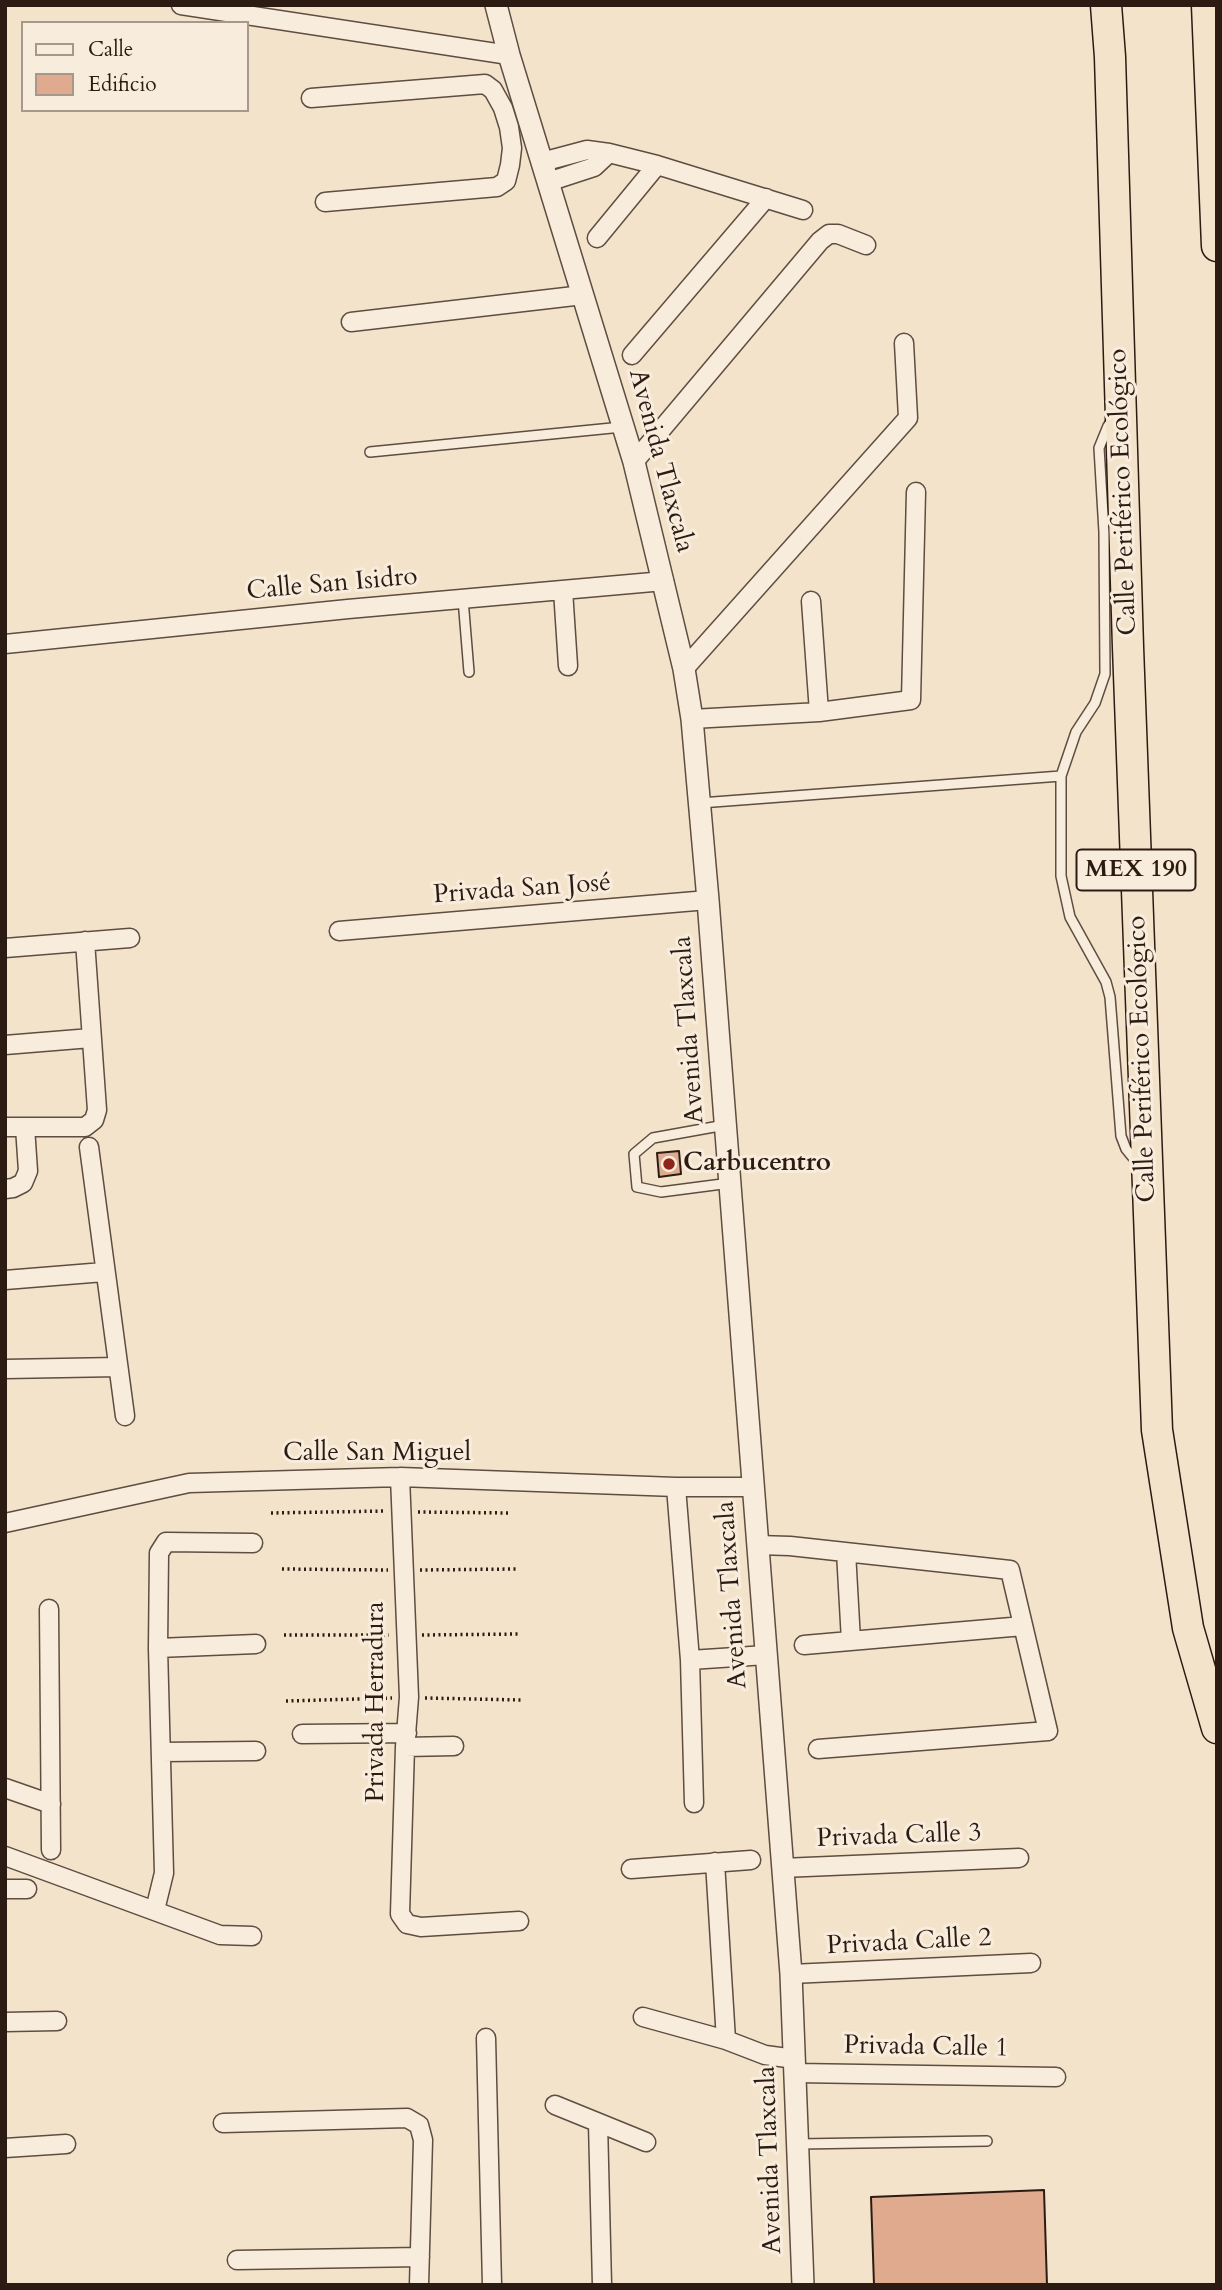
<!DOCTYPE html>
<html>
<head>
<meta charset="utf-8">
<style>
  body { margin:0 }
  #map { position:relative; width:1222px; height:2290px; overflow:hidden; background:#f4e3cb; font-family:Cardo,serif }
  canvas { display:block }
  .frame { position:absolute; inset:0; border:7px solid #2c1b12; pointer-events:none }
  .legend { position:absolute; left:21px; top:21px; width:228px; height:91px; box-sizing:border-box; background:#f8eddd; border:2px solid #a6998c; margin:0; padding:9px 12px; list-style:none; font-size:21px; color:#2c1b12 }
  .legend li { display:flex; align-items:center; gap:14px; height:35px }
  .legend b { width:35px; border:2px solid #a6998c }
</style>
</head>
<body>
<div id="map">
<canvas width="1222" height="2290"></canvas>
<div class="frame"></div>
<ul class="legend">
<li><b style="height:9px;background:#f8eddd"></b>Calle</li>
<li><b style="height:19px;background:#dfaa8e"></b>Edificio</li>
</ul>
</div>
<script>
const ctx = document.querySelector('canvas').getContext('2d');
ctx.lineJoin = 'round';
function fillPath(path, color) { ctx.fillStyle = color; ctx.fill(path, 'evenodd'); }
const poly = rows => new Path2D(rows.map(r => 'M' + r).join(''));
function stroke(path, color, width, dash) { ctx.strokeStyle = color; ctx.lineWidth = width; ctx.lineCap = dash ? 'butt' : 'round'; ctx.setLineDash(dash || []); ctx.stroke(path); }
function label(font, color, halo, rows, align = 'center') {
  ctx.font = font + ' Cardo,serif'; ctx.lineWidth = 6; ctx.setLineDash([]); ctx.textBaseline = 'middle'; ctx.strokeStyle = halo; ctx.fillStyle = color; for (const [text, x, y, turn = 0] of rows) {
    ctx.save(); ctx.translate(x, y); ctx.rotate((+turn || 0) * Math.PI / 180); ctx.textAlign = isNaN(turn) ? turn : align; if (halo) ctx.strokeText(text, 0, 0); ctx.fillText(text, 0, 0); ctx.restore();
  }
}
const building = poly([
  [679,1151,681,1174,659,1177,657,1153,679,1151],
  [1044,2190,1047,2285,874,2285,871,2197,1044,2190]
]);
const path = poly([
  [418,1512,510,1513],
  [271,1513,386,1511],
  [282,1569,388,1570],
  [420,1570,516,1569],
  [284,1635,389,1635],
  [422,1635,521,1634],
  [425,1698,521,1700],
  [286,1701,392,1698]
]);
const service = poly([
  [1113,419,1108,426,1099,448,1104,532,1105,674,1095,703,1076,732,1061,776,1061,876,1070,917,1106,982,1110,997,1121,1136,1126,1149,1139,1165],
  [370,452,622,427],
  [463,599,469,672],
  [700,803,1061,776],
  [725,1125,653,1138,634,1154,637,1187,661,1192,730,1183],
  [798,2144,987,2141]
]);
const minor = poly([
  [181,5,509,55],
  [311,98,485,84,493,90,503,108,509,127,512,148,510,165,506,181,497,187,325,202],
  [542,162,587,150,609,153,657,165,803,210],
  [548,182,594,167,609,153],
  [597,238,657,165],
  [351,322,583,295],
  [632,355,766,198],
  [634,462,820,241,829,234,838,234,866,245],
  [563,590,568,666],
  [811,601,819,712],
  [5,644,348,609,664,581],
  [684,669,908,418,904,343],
  [692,719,819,712,911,700,916,492],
  [339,931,708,900],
  [5,948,130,938],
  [5,1045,91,1038],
  [5,1127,85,1127,94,1120,97,1110,85,941],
  [89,1147,125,1416],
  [5,1189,13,1188,23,1183,28,1171,25,1127],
  [5,1280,104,1272],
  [5,1369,118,1367],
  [400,1477,409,1697,405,1747,400,1914,407,1924,421,1927,519,1921],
  [676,1487,690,1660,694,1803],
  [5,1523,189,1483,400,1477,676,1487,753,1487],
  [757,1545,790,1546,1010,1570,1048,1731,818,1749],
  [846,1552,851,1641],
  [49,1609,51,1850],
  [804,1645,1023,1626],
  [158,1648,256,1644],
  [690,1660,766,1655],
  [302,1734,407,1733],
  [405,1747,454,1746],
  [162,1752,256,1751],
  [5,1788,51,1804],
  [5,1856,220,1935,252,1936],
  [715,1862,726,2040],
  [782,1868,1019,1858],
  [631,1869,751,1860],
  [5,1889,27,1889],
  [155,1910,164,1873,158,1648,159,1553,166,1542,253,1543],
  [791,1974,1031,1963],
  [643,2017,726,2040,765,2055,795,2059],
  [5,2022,57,2021],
  [486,2038,492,2285],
  [796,2073,1056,2077],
  [555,2105,646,2142],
  [223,2123,407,2118,419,2125,423,2140,419,2285],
  [598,2123,602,2285],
  [5,2148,66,2144],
  [237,2260,420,2257]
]);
const tertiary = poly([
  [496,5,509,55,634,462,684,669,692,719,708,900,791,1974,803,2285]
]);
const trunk = poly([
  [1106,5,1110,57,1128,647,1157,1430,1188,1628,1217,1728],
  [1207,5,1217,246]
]);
const markers = [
  [669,1164,7,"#8f2418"]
];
const shields = [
  [1136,870,119]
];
const shieldNames = [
  ["MEX 190",1136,870]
];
const streetNames = [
  ["Avenida Tlaxcala",660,461,75],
  ["Calle Periférico Ecológico",1124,492,-92],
  ["Calle San Isidro",332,585,-5],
  ["Privada San José",522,890,-4],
  ["Avenida Tlaxcala",690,1030,-94],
  ["Calle Periférico Ecológico",1143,1059,-92],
  ["Calle San Miguel",377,1454],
  ["Avenida Tlaxcala",733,1595,-94],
  ["Privada Herradura",377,1702,-90],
  ["Privada Calle 3",899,1837,-2],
  ["Privada Calle 2",909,1943,-3],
  ["Privada Calle 1",926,2048,1],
  ["Avenida Tlaxcala",771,2160,-92]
];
const poiNames = [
  ["Carbucentro",683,1164]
];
fillPath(building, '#dfaa8e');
stroke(building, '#2c1b12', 2);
stroke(service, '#5e4d40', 12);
stroke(minor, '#5e4d40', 21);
stroke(tertiary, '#5e4d40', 24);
stroke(trunk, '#2c1b12', 33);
stroke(path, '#2c1b12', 3.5, [2, 3.5]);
stroke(service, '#f8eddd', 9);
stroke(minor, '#f8eddd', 18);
stroke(tertiary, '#f8eddd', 21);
stroke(trunk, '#f4e3cb', 30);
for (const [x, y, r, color] of markers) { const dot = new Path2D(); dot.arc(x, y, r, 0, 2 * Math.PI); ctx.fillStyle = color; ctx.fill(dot); stroke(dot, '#f8eddd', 2.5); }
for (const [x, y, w] of shields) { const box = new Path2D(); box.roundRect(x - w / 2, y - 20.5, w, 41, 5); ctx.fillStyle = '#f8eddd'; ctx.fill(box); stroke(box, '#2c1b12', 2); }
label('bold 24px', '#2c1b12', null, shieldNames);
label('26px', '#2c1b12', '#f8eddd', streetNames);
label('bold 26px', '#2c1b12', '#f8eddd', poiNames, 'left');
</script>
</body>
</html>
